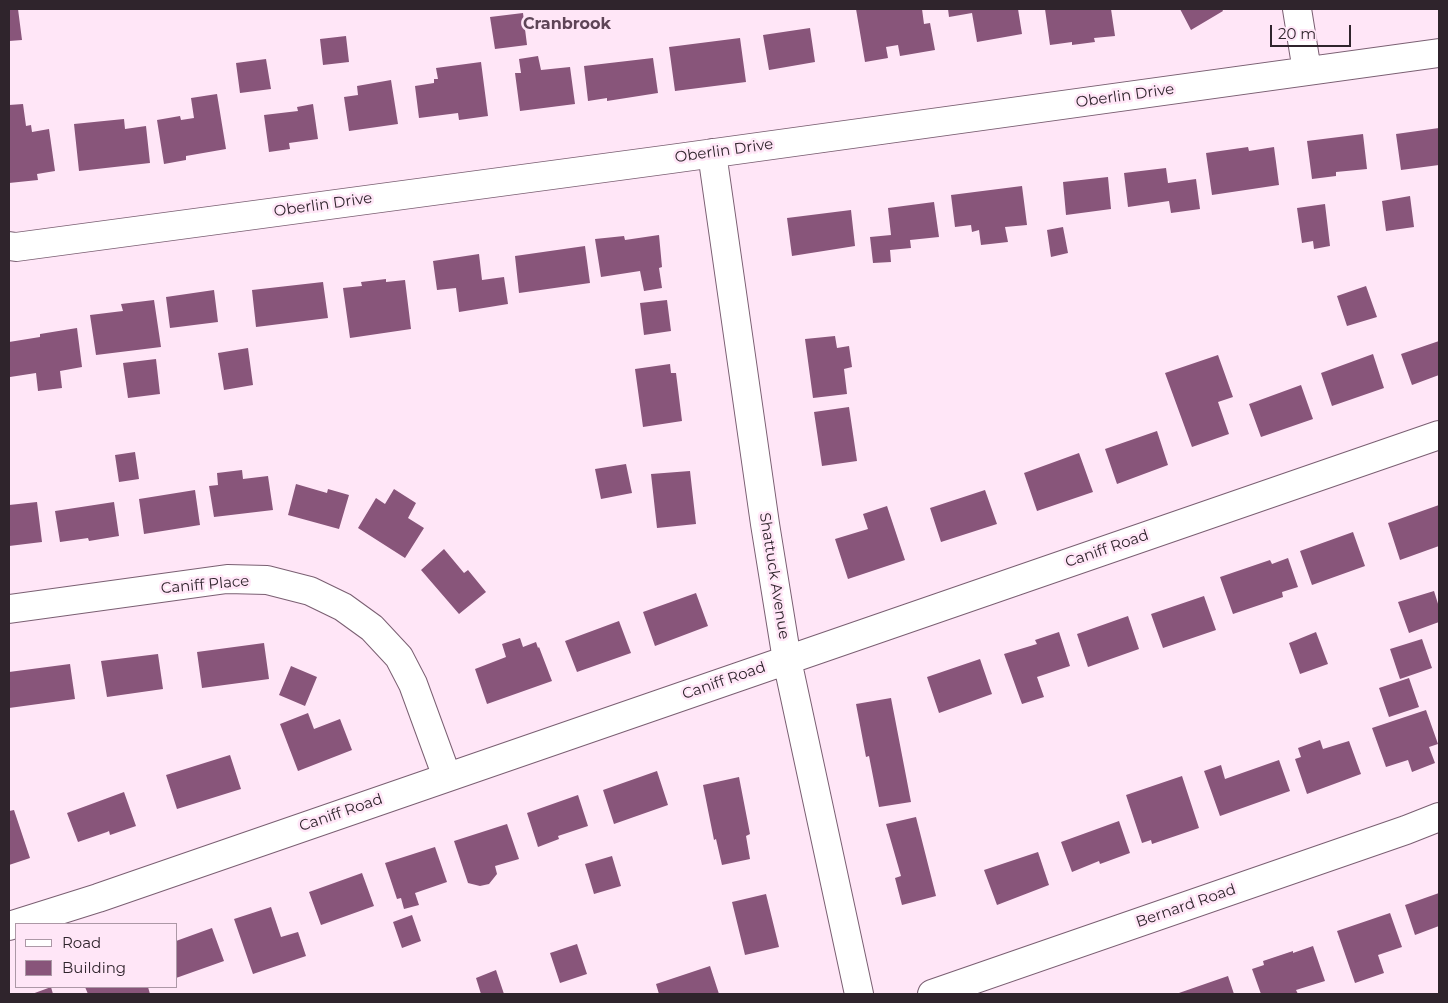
<!DOCTYPE html>
<html>
<head>
<meta charset="utf-8">
<style>
  body { margin:0 }
  #map { position:relative; width:1448px; height:1003px; overflow:hidden; background:#ffe6f7; font-family:Montserrat,sans-serif }
  canvas { display:block }
  .frame { position:absolute; inset:0; border:10px solid #2f242c; pointer-events:none }
  .legend { position:absolute; left:15px; top:923px; width:162px; height:65px; box-sizing:border-box; background:#ffe6f7; border:1px solid #ac98a6; margin:0; padding:6px 9px; list-style:none; font-size:15px; color:#2f242c }
  .legend li { display:flex; align-items:center; gap:10px; height:25px }
  .legend b { width:25px; border:1px solid #ac98a6 }
  .scale { position:absolute; left:1270px; top:25px; width:81px; height:22px; box-sizing:border-box; border:2px solid #2f242c; border-top:0; padding-left:6px; font-size:15px; line-height:18px; white-space:nowrap; color:#2f242c; -webkit-text-stroke:4px #ffe6f7; paint-order:stroke }
</style>
</head>
<body>
<div id="map">
<canvas width="1448" height="1003"></canvas>
<div class="frame"></div>
<ul class="legend">
<li><b style="height:6px;background:#fff"></b>Road</li>
<li><b style="height:14px;background:#88557a"></b>Building</li>
</ul>
<div class="scale">20 m</div>
</div>
<script>
const ctx = document.querySelector('canvas').getContext('2d');
ctx.lineJoin = 'round';
function fillPath(path, color) { ctx.fillStyle = color; ctx.fill(path, 'evenodd'); }
const poly = rows => new Path2D(rows.map(r => 'M' + r).join(''));
function stroke(path, color, width, dash) { ctx.strokeStyle = color; ctx.lineWidth = width; ctx.lineCap = dash ? 'butt' : 'round'; ctx.setLineDash(dash || []); ctx.stroke(path); }
function label(font, color, halo, rows, align = 'center') {
  ctx.font = font + ' Montserrat,sans-serif'; ctx.lineWidth = 5; ctx.setLineDash([]); ctx.textBaseline = 'middle'; ctx.strokeStyle = halo; ctx.fillStyle = color; for (const [text, x, y, turn = 0] of rows) {
    ctx.save(); ctx.translate(x, y); ctx.rotate((+turn || 0) * Math.PI / 180); ctx.textAlign = isNaN(turn) ? turn : align; if (halo) ctx.strokeText(text, 0, 0); ctx.fillText(text, 0, 0); ctx.restore();
  }
}
const building = poly([
  [9,9,18,9,22,40,9,41],
  [856,9,922,9,924,24,930,23,935,50,900,56,898,45,886,47,888,58,865,62],
  [948,9,1018,9,1022,34,977,42,972,13,949,17],
  [1045,9,1111,9,1115,36,1094,38,1095,42,1072,45,1072,42,1050,45],
  [1180,9,1222,9,1223,11,1191,30],
  [523,13,527,45,495,49,490,17],
  [810,28,815,62,769,70,763,35],
  [346,36,349,62,323,65,320,39],
  [740,38,746,82,675,91,669,47],
  [538,56,541,70,570,67,575,104,520,111,515,73,521,73,519,59],
  [653,58,658,93,607,101,607,98,588,101,584,66],
  [266,59,271,89,240,93,236,63],
  [481,62,488,116,459,120,458,113,419,118,415,86,434,83,434,79,438,79,436,68],
  [391,80,398,124,349,131,344,97,358,95,357,86],
  [217,94,226,149,186,156,186,160,164,164,157,120,180,116,181,120,194,118,191,98],
  [23,104,26,126,31,125,32,132,49,129,55,171,37,174,38,180,9,183,9,105],
  [313,104,318,139,289,143,290,149,269,152,264,115,298,111,297,107],
  [124,119,125,129,146,126,150,163,79,171,74,124],
  [1439,128,1439,165,1401,170,1396,134],
  [1363,134,1367,169,1336,172,1336,176,1312,179,1307,141],
  [1248,147,1249,151,1274,147,1279,185,1212,195,1206,153],
  [1166,168,1168,183,1196,179,1200,209,1171,213,1169,201,1128,207,1124,173],
  [1108,177,1111,209,1066,215,1063,182],
  [1022,186,1027,225,1005,227,1008,242,981,245,979,230,972,232,971,225,955,227,951,195],
  [1410,196,1414,227,1386,231,1382,201],
  [934,202,939,237,910,240,911,248,890,250,891,262,873,263,870,237,891,235,888,208],
  [1325,204,1330,246,1314,249,1313,241,1302,243,1297,208],
  [851,210,855,246,792,256,787,218],
  [1063,227,1068,253,1051,257,1047,230],
  [659,235,662,267,659,268,662,288,644,291,640,271,601,277,595,239,624,236,625,240],
  [585,246,590,283,519,293,515,256],
  [479,254,482,280,504,277,508,304,459,312,456,288,437,290,433,261],
  [386,279,386,282,405,280,411,329,350,338,343,288,362,286,361,282],
  [323,282,328,318,256,327,252,290],
  [1366,286,1377,317,1347,326,1337,296],
  [214,290,218,322,170,328,166,297],
  [154,300,161,347,96,355,90,315,123,311,121,304],
  [667,300,671,331,644,335,640,303],
  [77,328,82,367,60,371,62,388,38,391,36,373,10,377,9,342,40,337,40,334],
  [835,336,837,348,849,346,852,367,844,369,847,394,813,398,805,339],
  [1439,341,1439,375,1412,385,1401,354],
  [248,348,253,385,224,390,218,353],
  [1373,354,1384,388,1332,406,1321,373],
  [1218,355,1233,397,1218,402,1229,434,1192,447,1165,373],
  [156,359,160,394,128,398,123,363],
  [670,364,671,373,676,373,682,421,643,427,635,369],
  [1301,385,1313,419,1261,437,1249,404],
  [849,407,857,461,822,466,814,412],
  [1157,431,1168,465,1117,484,1105,449],
  [135,452,139,479,119,482,115,455],
  [1079,453,1093,492,1037,511,1024,473],
  [626,464,632,493,601,499,595,469],
  [242,470,243,479,268,476,273,510,214,517,209,486,218,485,217,473],
  [690,471,696,524,657,528,651,474],
  [296,484,327,493,328,489,349,495,339,529,288,515],
  [394,489,416,503,408,518,424,528,405,558,358,528,376,498,385,504],
  [195,490,200,525,144,534,139,499],
  [985,490,997,524,941,542,930,508],
  [37,502,42,542,9,546,9,505],
  [114,502,119,536,89,541,88,538,60,542,55,511],
  [1439,505,1439,546,1400,560,1388,523],
  [887,506,905,560,848,579,835,539,868,529,863,514],
  [1353,532,1365,566,1312,585,1300,551],
  [444,549,464,573,468,570,486,592,459,614,421,570],
  [1288,558,1298,587,1282,592,1283,597,1233,614,1220,577,1270,560,1272,564],
  [1434,591,1439,607,1439,622,1409,633,1398,602],
  [696,593,708,626,655,646,643,612],
  [1204,596,1216,630,1163,648,1151,614],
  [1128,616,1139,649,1088,667,1077,634],
  [619,621,631,653,577,672,565,641],
  [1059,632,1070,666,1037,677,1044,697,1022,704,1004,654,1037,644,1035,640],
  [1316,632,1328,664,1300,674,1289,643],
  [520,638,523,647,536,642,538,648,539,647,552,681,487,704,475,669,506,657,502,644],
  [1422,639,1432,668,1400,679,1390,649],
  [264,643,269,679,202,688,197,652],
  [158,654,163,689,107,697,101,661],
  [980,659,992,694,939,713,927,677],
  [70,664,75,699,9,708,9,672],
  [291,666,317,677,305,706,279,695],
  [1409,678,1419,707,1389,717,1379,688],
  [891,698,911,802,879,807,869,756,866,757,856,704],
  [1426,710,1438,744,1429,747,1435,763,1412,772,1408,760,1386,767,1372,728],
  [308,713,314,729,340,719,352,750,298,771,280,724],
  [1320,740,1323,749,1349,741,1361,774,1307,794,1295,759,1301,757,1298,748],
  [230,755,241,789,177,809,166,775],
  [1279,760,1290,791,1220,816,1204,771,1221,765,1225,779],
  [657,771,668,805,614,824,603,790],
  [1182,776,1199,828,1152,844,1151,840,1142,843,1126,795],
  [739,777,750,834,746,836,750,859,722,865,716,839,714,840,703,785],
  [124,792,136,826,110,835,109,831,107,832,78,842,67,813],
  [578,795,588,826,558,836,559,839,538,847,527,813],
  [14,810,30,858,9,865,9,811],
  [916,817,936,896,902,905,895,878,901,876,886,824],
  [1119,821,1130,853,1100,864,1099,861,1072,872,1061,842],
  [507,824,519,859,495,866,497,874,489,884,480,886,468,883,454,841],
  [435,847,447,882,415,893,419,905,404,909,401,898,397,899,385,863],
  [1038,852,1049,885,997,905,984,870],
  [612,856,621,886,594,894,585,864],
  [362,873,374,906,321,925,309,892],
  [1439,893,1439,926,1415,935,1405,905],
  [766,894,779,947,745,955,732,902],
  [271,907,281,937,298,932,306,956,253,974,234,919],
  [1390,913,1402,947,1378,955,1384,973,1355,983,1337,931],
  [412,915,421,941,402,948,393,922],
  [212,928,224,961,176,978,176,941],
  [577,944,587,974,560,983,550,953],
  [1313,946,1325,981,1296,990,1298,994,1261,994,1252,969,1264,965,1263,961,1293,951,1293,953],
  [710,966,719,994,659,994,656,984],
  [496,970,504,994,481,994,476,978],
  [1228,976,1234,994,1176,994],
  [51,987,53,994,32,994],
  [85,987,148,987,150,994,88,994]
]);
const street = poly([
  [1297,9,1307,71],
  [712,153,765,524,787,660,859,994],
  [9,246,16,247,671,159,1439,53],
  [9,609,227,579,267,580,310,591,343,607,372,628,399,657,413,684,447,777],
  [9,926,98,898,1439,435],
  [932,994,1406,830,1439,817]
]);
const streetNames = [
  ["Oberlin Drive",1125,96,-8],
  ["Oberlin Drive",724,151,-8],
  ["Oberlin Drive",323,205,-8],
  ["Caniff Road",1107,549,-19],
  ["Shattuck Avenue",774,576,81],
  ["Caniff Place",205,585,-5],
  ["Caniff Road",724,681,-19],
  ["Caniff Road",341,813,-19],
  ["Bernard Road",1186,906,-19]
];
const neighbourhoodNames = [
  ["Cranbrook",567,24]
];
fillPath(building, '#88557a');
stroke(street, '#7a5f72', 30);
stroke(street, '#fff', 28);
label('15px', '#2f242c', '#ffe6f7', streetNames);
label('bold 16px', '#5e4557', '#ffe6f7', neighbourhoodNames);
</script>
</body>
</html>
